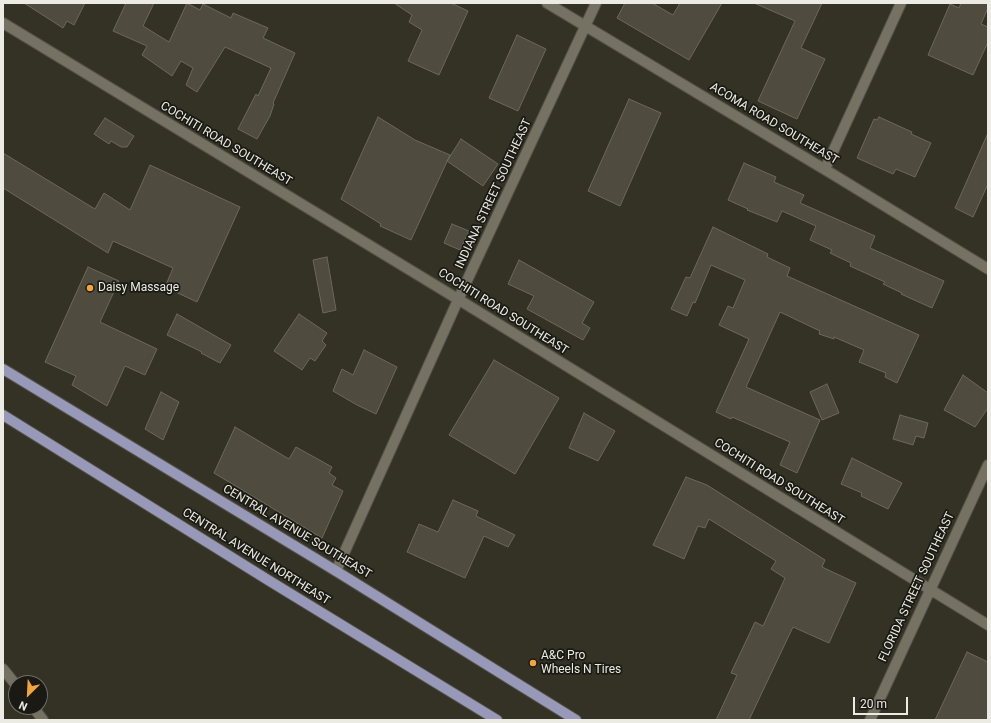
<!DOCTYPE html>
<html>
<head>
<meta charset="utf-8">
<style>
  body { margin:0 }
  #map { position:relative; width:991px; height:723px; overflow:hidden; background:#343125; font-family:Roboto,sans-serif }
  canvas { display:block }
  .frame { position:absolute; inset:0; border:4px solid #ecebe3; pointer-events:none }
  .north { position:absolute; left:8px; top:675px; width:40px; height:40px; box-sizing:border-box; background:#1a1913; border:1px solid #6e6d66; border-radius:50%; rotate:204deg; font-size:11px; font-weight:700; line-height:16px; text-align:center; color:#ecebe3 }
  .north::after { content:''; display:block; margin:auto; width:14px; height:18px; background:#f1a540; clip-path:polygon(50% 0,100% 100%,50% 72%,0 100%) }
  .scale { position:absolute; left:853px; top:697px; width:55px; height:18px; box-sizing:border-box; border:2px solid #ecebe3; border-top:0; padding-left:5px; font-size:12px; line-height:14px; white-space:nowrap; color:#ecebe3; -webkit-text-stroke:3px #1a1913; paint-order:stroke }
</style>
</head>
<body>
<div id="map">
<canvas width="991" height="723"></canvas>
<div class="frame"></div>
<div class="north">N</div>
<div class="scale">20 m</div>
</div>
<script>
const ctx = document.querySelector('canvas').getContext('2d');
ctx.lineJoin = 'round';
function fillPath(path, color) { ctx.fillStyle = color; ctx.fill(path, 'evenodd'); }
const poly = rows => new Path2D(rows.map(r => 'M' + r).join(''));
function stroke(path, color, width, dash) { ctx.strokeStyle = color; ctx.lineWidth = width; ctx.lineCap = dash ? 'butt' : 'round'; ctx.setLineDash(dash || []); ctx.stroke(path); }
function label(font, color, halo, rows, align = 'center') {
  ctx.font = font + ' Roboto,sans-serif'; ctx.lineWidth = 3.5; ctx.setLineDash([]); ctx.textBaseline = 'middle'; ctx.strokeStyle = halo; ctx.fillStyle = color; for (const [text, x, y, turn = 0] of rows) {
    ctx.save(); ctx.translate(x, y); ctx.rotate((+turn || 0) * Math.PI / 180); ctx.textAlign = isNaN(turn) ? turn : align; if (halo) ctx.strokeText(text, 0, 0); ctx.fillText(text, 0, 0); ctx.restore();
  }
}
const building = poly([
  [24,3,85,3,74,25,67,21,63,28,24,3],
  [126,3,154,3,143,26,169,42,187,3,200,10,203,4,231,18,233,13,268,28,263,38,295,53,273,103,274,104,270,116,257,139,238,129,256,94,258,96,271,68,225,47,197,92,186,85,193,68,181,61,172,76,142,55,147,46,113,31,126,3],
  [394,3,451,3,468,11,439,75,408,61,422,30,409,22,412,15,394,3],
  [625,3,652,3,673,15,680,3,722,3,689,60,617,18,625,3],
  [754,3,822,3,801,48,825,59,797,119,758,101,795,21,754,3],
  [961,3,988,3,988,8,981,24,988,27,988,42,973,75,928,55,950,4,959,8,961,3],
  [517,35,546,49,518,111,489,98,517,35],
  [629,99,661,113,620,206,588,191,629,99],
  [378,117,415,140,450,155,411,240,380,226,381,224,341,199,378,117],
  [879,117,912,132,911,134,931,143,915,177,896,169,893,174,857,158,874,119,877,120,879,117],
  [105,118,134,136,127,147,121,147,111,141,109,144,94,134,105,118],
  [988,133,988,184,973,217,955,208,988,133],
  [461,139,498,164,483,186,447,161,461,139],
  [3,153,95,209,104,193,130,210,150,165,240,207,197,302,165,287,173,268,113,241,108,253,3,188,3,153],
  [744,163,776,177,774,182,804,195,800,203,875,236,870,248,944,281,932,308,901,294,902,293,883,284,885,282,850,266,851,263,830,253,832,250,810,240,816,226,782,211,777,222,747,210,748,209,728,200,744,163],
  [452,224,469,231,460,250,444,243,452,224],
  [713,227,768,254,767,257,790,268,787,276,919,335,897,383,885,377,886,373,859,362,864,350,834,337,834,339,819,334,820,331,780,312,746,387,820,420,797,473,780,465,790,442,732,417,731,419,716,412,749,339,719,325,728,306,733,308,745,280,711,265,695,303,693,302,687,316,671,309,686,277,690,278,713,227],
  [327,257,336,310,323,313,313,260,327,257],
  [519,260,594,302,582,323,590,328,583,340,527,309,534,296,508,284,519,260],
  [88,267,119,281,100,322,157,349,145,375,125,366,107,406,72,385,76,376,45,362,88,267],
  [177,314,231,345,220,363,201,353,202,352,167,335,177,314],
  [299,314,327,333,322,341,326,345,315,361,310,358,302,370,274,351,299,314],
  [364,350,397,367,376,414,357,405,333,391,342,369,353,375,364,350],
  [494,360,559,398,515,474,449,435,494,360],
  [963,375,988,393,988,408,975,427,944,410,963,375],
  [827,384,839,413,822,420,810,392,827,384],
  [161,392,179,402,163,440,145,429,161,392],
  [584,413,615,431,598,461,569,448,584,413],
  [900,415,928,423,924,438,916,436,913,445,893,439,900,415],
  [235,427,289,459,296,447,332,467,329,473,336,478,332,485,343,491,322,538,214,473,235,427],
  [852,458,902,483,888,509,861,496,862,493,841,484,852,458],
  [686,477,707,485,825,560,822,567,856,583,829,643,793,627,749,720,716,720,737,675,731,673,755,622,763,626,785,578,771,569,776,561,709,519,705,528,698,526,684,559,653,545,686,477],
  [453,500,478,511,476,516,515,535,508,547,484,536,465,578,407,552,419,524,438,532,453,500],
  [967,652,988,662,988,720,935,720,967,652]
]);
const street = poly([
  [547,3,834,175,988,269],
  [3,23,443,290,988,625],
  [825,169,901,3],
  [336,571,458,300,596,3],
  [3,669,16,685],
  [33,707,43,720],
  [870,720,988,465]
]);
const primary = poly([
  [3,369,336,571,576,720],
  [3,415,268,580,497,720]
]);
const markers = [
  [90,288,4,"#f1a540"],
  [533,663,4,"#f1a540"]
];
const streetNames = [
  ["ACOMA ROAD SOUTHEAST",774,124,31],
  ["COCHITI ROAD SOUTHEAST",226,144,31],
  ["INDIANA STREET SOUTHEAST",494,194,-65],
  ["COCHITI ROAD SOUTHEAST",503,312,32],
  ["COCHITI ROAD SOUTHEAST",779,482,32],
  ["CENTRAL AVENUE SOUTHEAST",297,532,31],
  ["CENTRAL AVENUE NORTHEAST",256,557,32],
  ["FLORIDA STREET SOUTHEAST",917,587,-65]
];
const poiNames = [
  ["Daisy Massage",98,288],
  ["A&C Pro",541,656],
  ["Wheels N Tires",541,670]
];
fillPath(building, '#4f4b3f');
stroke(building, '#6c695b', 1);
stroke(street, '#525045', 12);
stroke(primary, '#525045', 12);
stroke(street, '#757264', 10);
stroke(primary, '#9898b8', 10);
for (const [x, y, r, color] of markers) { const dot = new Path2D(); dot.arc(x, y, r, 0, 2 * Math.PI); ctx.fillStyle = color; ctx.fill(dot); stroke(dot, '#1a1913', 1.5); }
label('12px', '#ecebe3', '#1a1913', streetNames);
label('12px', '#ecebe3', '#1a1913', poiNames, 'left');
</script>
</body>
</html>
